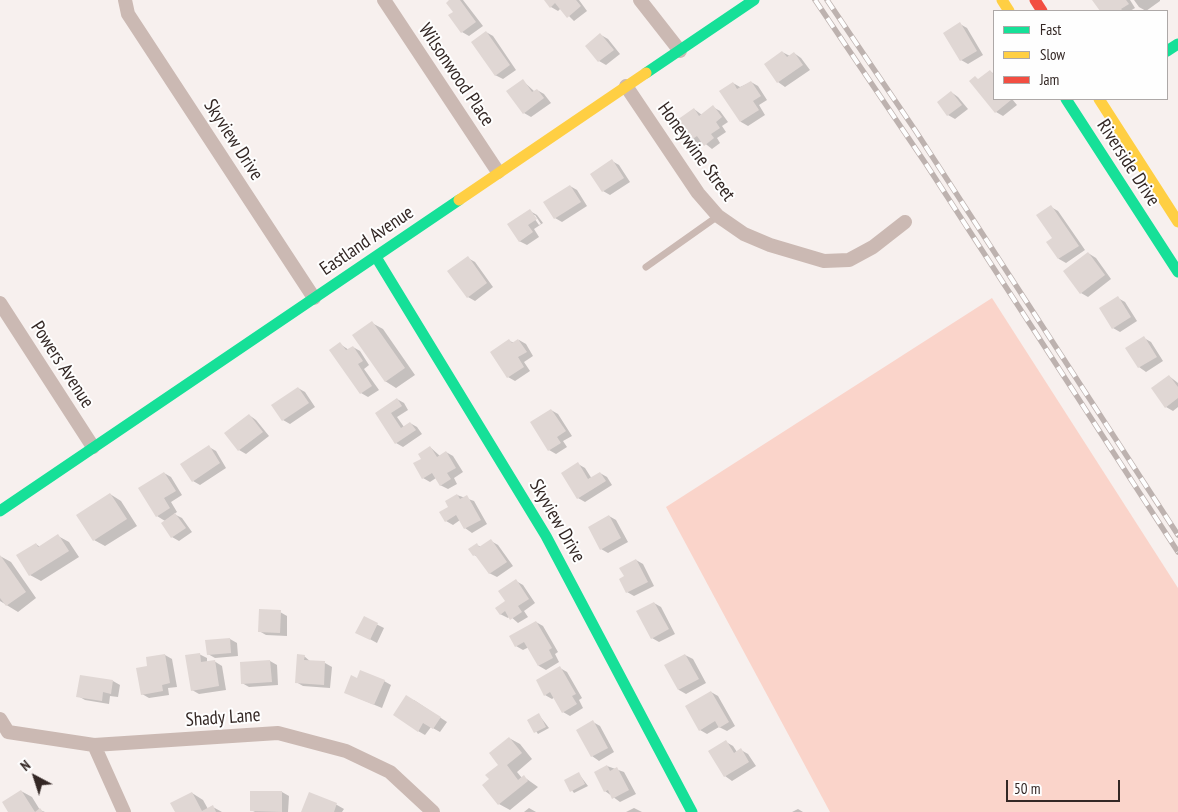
<!DOCTYPE html>
<html>
<head>
<meta charset="utf-8">
<style>
  body { margin:0 }
  #map { position:relative; width:1178px; height:812px; overflow:hidden; background:#f7f0ee; font-family:"PT Sans Narrow",sans-serif }
  canvas { display:block }
  .legend { position:absolute; left:993px; top:10px; width:175px; height:90px; box-sizing:border-box; background:#fefefe; border:1px solid #ada8a7; margin:0; padding:6px 9px; list-style:none; font-size:15px; color:#332724 }
  .legend li { display:flex; align-items:center; gap:10px; height:25px }
  .legend b { width:25px; border:1px solid #ada8a7 }
  .north { position:absolute; left:10px; top:752px; width:50px; height:50px; -webkit-text-stroke:4px #fefefe; paint-order:stroke; rotate:320deg; font-size:14px; font-weight:700; line-height:20px; text-align:center; color:#332724 }
  .north::after { content:''; display:block; margin:auto; width:18px; height:22px; background:#332724; clip-path:polygon(50% 0,100% 100%,50% 72%,0 100%) }
  .scale { position:absolute; left:1006px; top:780px; width:114px; height:22px; box-sizing:border-box; border:2px solid #332724; border-top:0; padding-left:6px; font-size:15px; line-height:18px; white-space:nowrap; color:#332724; -webkit-text-stroke:4px #fefefe; paint-order:stroke }
</style>
</head>
<body>
<div id="map">
<canvas width="1178" height="812"></canvas>
<ul class="legend">
<li><b style="height:6px;background:#16e098"></b>Fast</li>
<li><b style="height:6px;background:#ffcf43"></b>Slow</li>
<li><b style="height:6px;background:#f24e42"></b>Jam</li>
</ul>
<div class="north">N</div>
<div class="scale">50 m</div>
</div>
<script>
const ctx = document.querySelector('canvas').getContext('2d');
ctx.lineJoin = 'round';
function fillPath(path, color) { ctx.fillStyle = color; ctx.fill(path, 'evenodd'); }
const poly = rows => new Path2D(rows.map(r => 'M' + r).join(''));
function stroke(path, color, width, dash) { ctx.strokeStyle = color; ctx.lineWidth = width; ctx.lineCap = dash ? 'butt' : 'round'; ctx.setLineDash(dash || []); ctx.stroke(path); }
function label(font, color, halo, rows, align = 'center') {
  ctx.font = font + ' "PT Sans Narrow",sans-serif'; ctx.lineWidth = 4; ctx.setLineDash([]); ctx.textBaseline = 'middle'; ctx.strokeStyle = halo; ctx.fillStyle = color; for (const [text, x, y, turn = 0] of rows) {
    ctx.save(); ctx.translate(x, y); ctx.rotate((+turn || 0) * Math.PI / 180); ctx.textAlign = isNaN(turn) ? turn : align; if (halo) ctx.strokeText(text, 0, 0); ctx.fillText(text, 0, 0); ctx.restore();
  }
}
const green = poly([
  [992,298,1178,588,1178,812,830,812,666,507]
]);
const shadow = poly([
  [451,0,463,0,483,26,469,36,462,32,450,16,454,12],
  [547,0,579,0,587,11,574,21,561,8,558,11,551,7],
  [1094,0,1130,0,1135,8,1130,11,1101,11],
  [1134,0,1160,0,1160,1,1146,11,1139,7],
  [960,24,967,28,983,55,968,64,961,60],
  [486,32,493,36,516,70,503,79,495,75],
  [601,35,608,39,620,54,606,65,599,61,587,46],
  [782,52,790,56,794,53,801,58,810,70,785,87,778,82,766,64],
  [990,71,994,74,994,99,1012,99,1017,105,1003,116,996,112,979,80],
  [523,81,535,92,537,90,544,94,551,103,531,117,524,113],
  [751,82,758,86,767,100,759,105,765,115,748,126,741,122,721,91,733,83,740,87],
  [951,92,958,97,968,109,955,119,948,115],
  [713,107,720,111,728,122,722,126,726,132,717,138,720,143,712,149,702,141,699,144,692,139,694,109,702,115],
  [612,161,619,165,630,182,610,195,603,191],
  [570,186,577,190,587,206,562,222,555,218,545,202],
  [1051,207,1058,211,1085,250,1066,263,1059,259,1048,242,1054,238],
  [530,211,537,215,543,223,534,229,539,237,527,245,519,241],
  [532,215,535,215,541,224,539,225],
  [1088,253,1096,258,1111,279,1088,297,1081,293],
  [468,258,475,262,493,287,475,301,468,297],
  [1118,298,1125,302,1137,321,1120,332,1113,328],
  [372,323,383,329,415,375,396,388,385,381],
  [1144,338,1151,342,1163,361,1146,372,1139,367],
  [519,340,526,344,533,356,524,362,530,371,515,381,508,377,510,341,514,343],
  [340,344,349,350,353,347,360,351,369,365,364,369,379,390,368,397,361,393],
  [1169,376,1178,383,1178,407,1173,411,1166,407],
  [298,388,305,392,315,407,290,424,283,420],
  [397,399,404,403,408,410,397,417,404,427,410,423,417,427,422,434,403,447,396,443,377,413],
  [551,410,558,414,572,436,563,441,567,447,556,454,549,450],
  [249,415,256,420,269,436,246,454,239,450,226,433],
  [209,447,216,451,226,468,200,485,193,481],
  [430,447,440,456,446,452,453,456,463,472,454,478,457,484,448,489,440,485,436,478,430,482,423,478,423,459],
  [578,464,585,468,592,479,600,473,607,477,612,485,585,502,578,498],
  [164,473,171,477,182,495,171,502,177,512,174,514,182,518,192,532,179,541,172,537,165,521,157,516],
  [110,494,121,501,137,526,105,546,94,540],
  [457,495,474,501,487,524,472,533,465,528,460,520,453,525,446,521],
  [609,516,616,520,628,542,608,553,601,549],
  [58,536,69,542,79,557,41,581,30,575,36,544,40,547],
  [491,541,498,545,513,566,497,577,489,573,480,558,474,555,477,545,481,547],
  [0,556,11,562,36,598,18,612,0,601],
  [636,560,643,564,654,586,634,596,627,592,625,577],
  [516,581,523,585,535,603,524,611,528,617,518,623,510,616,508,618,500,614],
  [654,603,661,607,675,634,659,642,652,638],
  [280,612,287,616,287,636,266,635,259,631],
  [364,618,384,628,377,643,364,636],
  [536,622,543,626,558,652,555,654,559,662,546,670,539,666,529,647,523,650,516,646],
  [230,639,237,643,238,656,215,658,208,654,207,641],
  [199,654,207,658,207,663,214,661,222,666,226,690,199,694,192,690],
  [165,655,172,659,177,687,168,688,169,695,149,698,142,694,149,667],
  [685,655,693,659,706,683,686,694,679,690,666,666],
  [304,656,311,662,325,663,332,667,330,688,303,686,296,682],
  [270,661,277,665,278,685,249,687,242,683],
  [560,668,567,672,582,698,579,700,583,708,570,716,563,712,555,697,552,699,545,695],
  [113,681,120,685,118,697,110,696,109,704,85,700,78,696],
  [384,681,391,685,382,708,346,693],
  [711,692,718,696,735,726,727,731,719,727,707,734,700,730],
  [414,700,447,722,440,732,431,727,425,735,418,731],
  [539,715,549,728,538,734,528,720],
  [593,722,600,726,614,752,599,761,592,756],
  [509,738,520,744,532,759,517,772,522,778,524,777,538,787,510,810,499,804,491,780,500,765],
  [726,742,733,746,737,752,741,750,748,754,756,766,732,781,725,776],
  [607,766,624,772,636,794,620,802,605,791],
  [579,774,588,786,574,793,565,781],
  [21,791,32,797,40,810,45,812,10,812],
  [282,792,289,796,288,812,255,812,251,810],
  [192,793,203,800,208,809,213,807,222,812,177,812],
  [310,794,337,805,344,809,342,812,303,812],
  [529,808,536,812,524,812],
  [634,808,642,812,626,812],
  [798,809,803,812,792,812]
]);
const building = poly([
  [449,0,460,0,476,22,461,33,448,15,453,12,446,3],
  [544,0,576,0,581,6,567,18,555,3,550,8],
  [1092,0,1126,0,1129,4,1121,9,1123,11,1100,11],
  [960,22,977,51,960,61,943,33],
  [486,31,510,65,495,76,471,42],
  [600,33,614,50,598,62,585,46],
  [782,51,787,57,794,52,803,65,777,83,764,64],
  [990,70,994,75,994,99,1011,100,995,113,969,81,975,76,978,79],
  [523,79,532,92,537,89,544,98,523,114,506,91],
  [751,81,761,96,753,101,759,110,740,122,719,91,733,82,737,89],
  [951,91,962,105,947,116,937,102],
  [713,105,722,117,716,122,720,128,711,134,714,138,704,146,697,136,691,140,677,120,694,108,699,116],
  [612,159,624,178,602,192,590,174],
  [570,185,581,202,554,219,543,202],
  [1051,205,1079,246,1058,259,1046,242,1052,238,1036,215],
  [530,209,537,219,528,225,533,232,519,242,507,224],
  [1088,252,1105,275,1080,294,1063,271],
  [468,256,487,283,467,298,447,271],
  [1118,296,1131,317,1112,329,1099,308],
  [372,321,405,368,385,382,352,335],
  [1144,336,1157,357,1138,368,1125,348],
  [509,339,512,343,518,339,527,352,518,357,524,367,507,378,490,352],
  [340,342,346,350,353,346,363,361,358,364,372,386,360,394,329,350],
  [1169,375,1178,387,1178,398,1165,408,1151,388],
  [298,387,309,403,282,421,271,405],
  [397,398,402,406,391,413,401,428,410,422,416,430,395,444,375,413],
  [551,409,566,431,557,437,561,443,548,451,530,422],
  [249,414,263,432,238,451,224,433],
  [209,445,220,463,192,482,180,464],
  [430,446,437,457,446,451,456,468,447,473,451,479,440,486,432,473,422,479,413,463,421,459,418,454],
  [578,462,588,479,600,472,606,481,577,499,561,473],
  [164,472,176,491,164,498,170,508,156,517,138,488],
  [110,493,127,519,93,541,76,515],
  [457,494,460,499,467,495,481,520,464,529,456,515,445,522,439,512,448,507,445,501],
  [175,513,186,528,171,538,161,523],
  [609,515,621,538,600,550,588,527],
  [58,534,69,551,29,576,16,555,36,543,38,547],
  [491,539,507,562,489,574,475,555,473,556,468,549,477,543,479,547],
  [0,555,26,592,6,606,0,598],
  [636,559,648,582,626,593,619,579,624,576,619,568],
  [516,579,529,599,518,606,522,612,510,620,505,611,500,615,495,608,505,601,498,591],
  [654,602,669,629,651,639,636,611],
  [259,609,281,610,280,633,258,632],
  [364,616,378,623,370,640,355,633],
  [536,621,552,648,549,650,553,658,538,666,524,642,515,647,509,636],
  [230,638,231,653,207,655,205,640],
  [200,653,201,662,215,660,219,686,191,691,185,655],
  [165,654,170,683,162,685,163,691,141,695,136,668,147,666,146,657],
  [297,654,305,655,304,660,325,661,324,685,295,683],
  [685,654,699,679,678,690,664,665],
  [270,660,272,682,241,684,240,662],
  [560,666,576,694,572,696,577,704,562,713,550,692,544,696,536,680],
  [360,670,385,680,374,705,344,693,351,675,357,678],
  [80,675,113,680,111,694,103,692,102,701,76,697],
  [711,691,729,722,719,728,715,721,699,731,685,706],
  [406,695,441,717,433,729,423,723,418,732,393,715],
  [539,713,546,727,534,733,527,720],
  [593,720,608,748,591,757,576,730],
  [509,737,522,753,507,765,518,780,524,775,528,781,498,805,482,785,489,779,485,775,498,765,489,753],
  [726,740,734,753,741,748,749,762,724,777,708,751],
  [607,765,610,771,617,767,629,790,612,799,608,790,604,792,594,772],
  [579,772,585,784,570,792,564,780],
  [21,790,35,812,40,808,43,812,8,812,2,802],
  [250,791,282,791,282,812,250,811],
  [192,792,202,811,213,805,216,812,175,812,170,803],
  [309,792,337,803,334,812,301,812]
]);
const lane = poly([
  [646,267,718,216]
]);
const street = poly([
  [125,0,128,14,314,298],
  [384,0,498,172],
  [640,0,680,51],
  [626,86,698,193,718,216,744,234,770,245,824,261,849,260,873,247,905,222],
  [0,303,93,447],
  [0,719,8,732],
  [8,732,94,745,278,733,346,751,390,772,433,812],
  [94,745,124,812]
]);
const fast = poly([
  [1167,51,1178,44],
  [646,73,754,0],
  [1066,99,1178,272],
  [376,257,546,536,692,812],
  [0,511,459,200]
]);
const slow = poly([
  [1002,0,1009,11],
  [1099,99,1178,222],
  [459,200,646,73]
]);
const jam = poly([
  [1035,0,1042,11]
]);
const rail = poly([
  [815,0,926,164,1178,552],
  [827,0,915,130,1178,535]
]);
const streetNames = [
  ["Wilsonwood Place",456,75,56],
  ["Skyview Drive",233,140,57],
  ["Honeywine Street",696,152,54],
  ["Riverside Drive",1128,163,57],
  ["Eastland Avenue",367,241,-34],
  ["Powers Avenue",62,365,57],
  ["Skyview Drive",557,521,60],
  ["Shady Lane",223,718,-4]
];
fillPath(green, '#fad4ca');
fillPath(shadow, '#0003');
fillPath(building, '#e0d7d4');
stroke(lane, '#cbb9b3', 7);
stroke(street, '#cbb9b3', 14);
stroke(fast, '#16e098', 11);
stroke(slow, '#ffcf43', 11);
stroke(jam, '#f24e42', 11);
stroke(rail, '#bdb2af', 5.5);
stroke(rail, '#fefefe', 4, [11]);
label('19px', '#332724', '#fefefe', streetNames);
</script>
</body>
</html>
